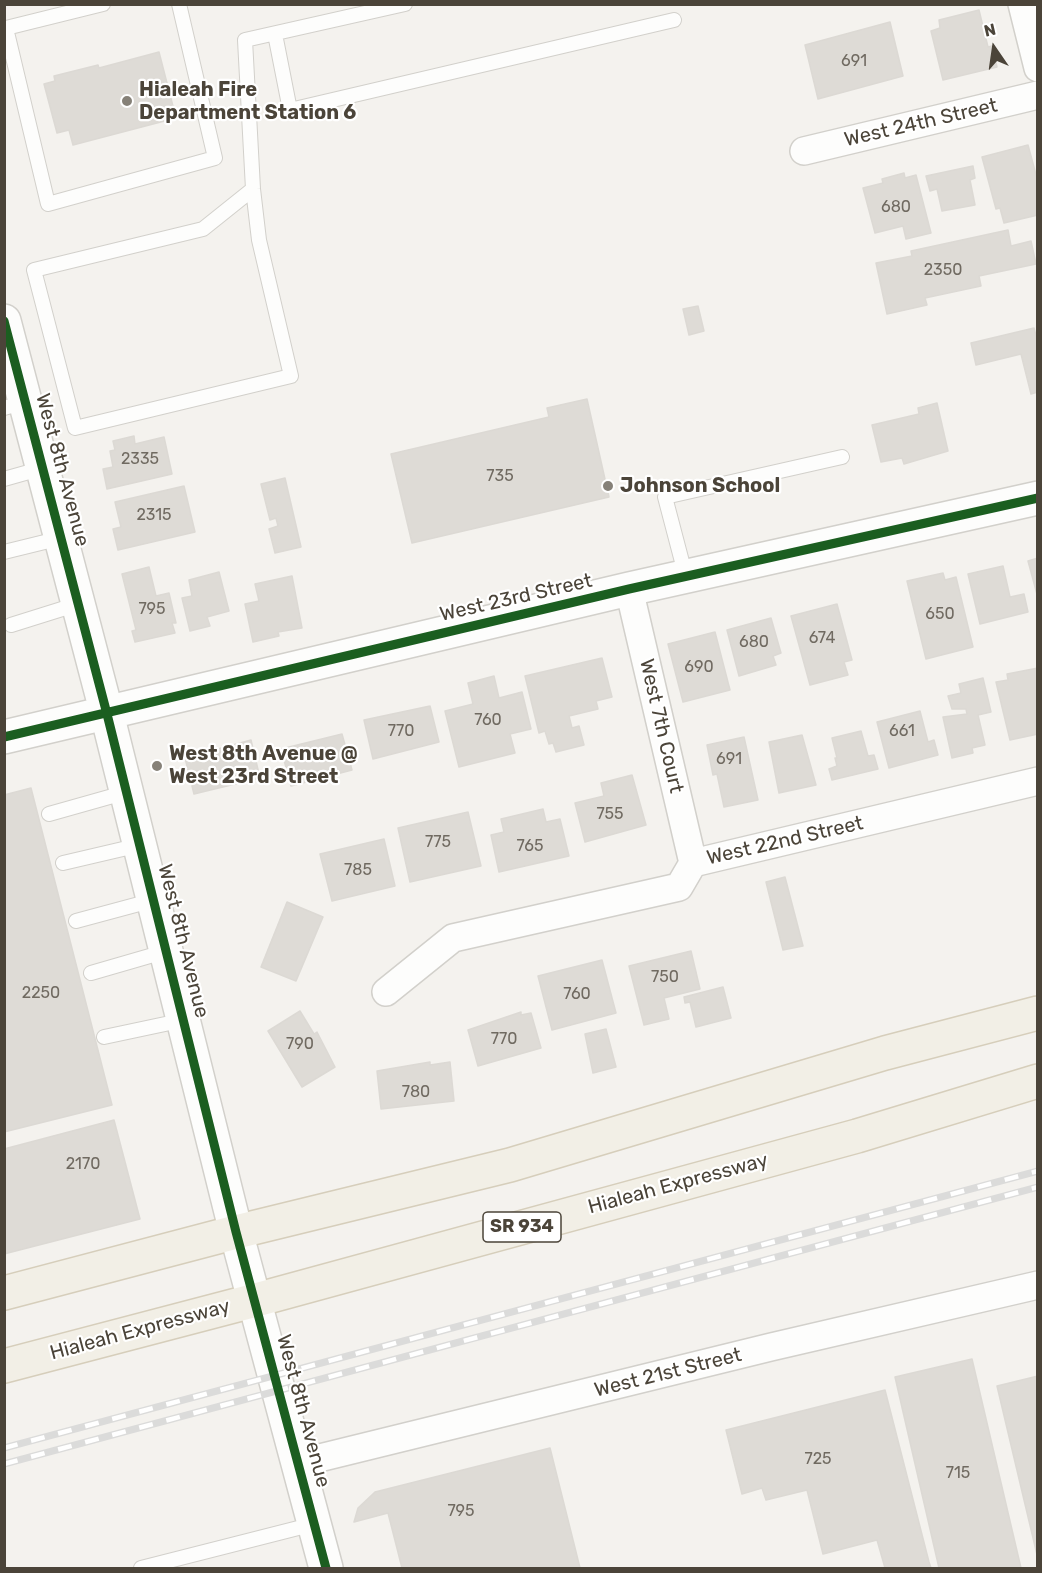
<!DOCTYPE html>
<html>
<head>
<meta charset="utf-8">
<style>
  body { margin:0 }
  #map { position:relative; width:1042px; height:1573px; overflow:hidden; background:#f4f2ee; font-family:Rubik,sans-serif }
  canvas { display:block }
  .frame { position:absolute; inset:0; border:6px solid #4b4439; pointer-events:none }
  .north { position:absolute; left:964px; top:18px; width:60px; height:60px; -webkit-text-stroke:4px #fff; paint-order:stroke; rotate:347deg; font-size:16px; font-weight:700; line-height:24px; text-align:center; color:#4b4439 }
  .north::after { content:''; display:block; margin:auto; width:21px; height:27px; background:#4b4439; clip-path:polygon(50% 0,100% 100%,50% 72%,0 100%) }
</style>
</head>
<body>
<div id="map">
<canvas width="1042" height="1573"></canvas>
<div class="frame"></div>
<div class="north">N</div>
</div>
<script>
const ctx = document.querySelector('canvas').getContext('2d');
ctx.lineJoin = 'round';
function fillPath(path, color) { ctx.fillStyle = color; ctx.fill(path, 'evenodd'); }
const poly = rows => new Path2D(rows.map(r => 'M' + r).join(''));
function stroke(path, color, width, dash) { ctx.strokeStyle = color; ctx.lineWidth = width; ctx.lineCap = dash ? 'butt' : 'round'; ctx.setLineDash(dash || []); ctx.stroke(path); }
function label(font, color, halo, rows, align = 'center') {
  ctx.font = font + ' Rubik,sans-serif'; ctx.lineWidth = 4.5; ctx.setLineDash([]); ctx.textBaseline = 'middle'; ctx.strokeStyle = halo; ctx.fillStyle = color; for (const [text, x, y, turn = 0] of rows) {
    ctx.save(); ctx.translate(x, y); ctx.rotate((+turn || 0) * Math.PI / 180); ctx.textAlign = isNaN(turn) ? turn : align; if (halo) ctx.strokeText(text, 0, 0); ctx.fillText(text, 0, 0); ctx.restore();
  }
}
const building = poly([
  [979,10,988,47,992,46,997,67,943,80,931,31,940,28,939,20,979,10],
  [890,22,903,76,818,99,805,45,890,22],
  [159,52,176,118,73,145,69,130,57,133,44,84,55,81,54,76,98,65,99,68,159,52],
  [1028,145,1038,182,1038,215,1004,223,1000,208,996,209,982,157,1028,145],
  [973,166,975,178,970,180,975,205,942,211,937,189,930,191,926,176,973,166],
  [904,173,905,178,916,175,931,233,906,239,903,226,875,233,863,188,883,183,882,179,904,173],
  [1008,230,1011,246,1031,241,1036,264,979,276,981,286,925,298,927,305,887,314,876,263,912,256,911,251,1008,230],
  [698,306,704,331,689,335,683,309,698,306],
  [1034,328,1038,343,1038,392,1031,394,1021,354,976,365,971,343,1034,328],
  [587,399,609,497,412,543,391,454,549,417,547,408,587,399],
  [937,403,948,451,904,464,902,458,881,462,872,425,919,414,918,408,937,403],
  [134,436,135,444,164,437,172,474,107,489,103,469,113,467,110,451,115,450,113,441,134,436],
  [285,478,301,547,275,553,269,529,278,526,276,518,270,520,261,484,285,478],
  [184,486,195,532,118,550,113,529,121,527,115,502,184,486],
  [1038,558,1038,598,1028,561,1038,558],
  [1003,566,1010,597,1024,594,1028,612,980,624,968,574,1003,566],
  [149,567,156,596,169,593,176,623,172,623,175,633,135,642,132,631,136,630,122,574,149,567],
  [219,572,229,611,207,617,210,626,190,631,182,598,192,596,189,580,219,572],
  [943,573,945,580,956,577,973,647,926,659,907,581,943,573],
  [292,576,302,628,278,632,279,636,253,642,245,604,259,601,255,584,292,576],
  [837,604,852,660,844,662,848,675,810,685,791,616,837,604],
  [771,618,781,653,773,656,776,665,739,676,727,630,771,618],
  [715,632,730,690,683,702,668,644,715,632],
  [602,658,612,697,596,701,598,709,569,716,572,728,579,726,584,745,556,752,553,743,549,744,545,731,539,733,525,676,602,658],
  [1038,668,1038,734,1010,740,996,682,1008,680,1007,674,1038,668],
  [494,676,499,698,522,692,531,729,510,734,515,753,459,767,445,711,473,704,468,683,494,676],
  [983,678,991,712,978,715,985,745,972,748,973,753,952,758,943,717,967,714,966,709,952,709,948,696,961,693,959,684,983,678],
  [430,706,439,742,373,759,364,720,430,706],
  [920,711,928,742,934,740,938,755,889,768,877,722,920,711],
  [861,731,868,756,874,755,878,769,832,780,829,769,837,766,835,758,837,758,832,738,861,731],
  [342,734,352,770,291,786,281,749,342,734],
  [802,735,816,785,779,793,769,742,802,735],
  [744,737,758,800,724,807,717,774,713,775,707,745,744,737],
  [251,740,260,778,194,794,185,758,251,740],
  [632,775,646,825,585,842,575,803,604,796,601,783,632,775],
  [31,788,112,1105,4,1132,4,795,31,788],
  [543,809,546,822,560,819,569,856,499,872,491,835,504,832,501,819,543,809],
  [468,812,481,866,410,882,398,828,468,812],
  [384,839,395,886,332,901,320,854,384,839],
  [785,877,803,946,783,950,766,882,785,877],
  [287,902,323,917,296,981,261,967,287,902],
  [691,951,700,989,664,998,669,1019,644,1025,629,966,691,951],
  [602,960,616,1013,552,1030,538,976,602,960],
  [723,987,731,1018,696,1027,690,1002,685,1003,684,997,723,987],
  [300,1011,314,1034,317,1032,335,1067,302,1087,268,1031,300,1011],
  [521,1012,521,1015,531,1013,541,1048,478,1066,468,1030,521,1012],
  [606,1029,616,1067,593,1073,585,1034,606,1029],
  [430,1062,430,1065,450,1062,454,1101,381,1109,377,1071,430,1062],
  [114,1120,140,1219,4,1254,4,1149,114,1120],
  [972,1359,1021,1568,939,1568,895,1377,972,1359],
  [1038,1376,1038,1559,997,1386,1038,1376],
  [885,1390,929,1562,931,1568,885,1568,877,1540,823,1554,807,1490,766,1500,762,1488,742,1494,726,1430,885,1390],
  [550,1448,580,1568,402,1568,388,1513,354,1522,358,1508,375,1492,550,1448]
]);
const service = poly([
  [103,4,6,28,48,204,215,158,179,4],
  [275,34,290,110,674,20],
  [253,189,203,229,34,270,75,428,291,376,259,240,253,189,245,40,405,4],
  [4,408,25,402],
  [4,479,43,468],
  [4,552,61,538],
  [686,577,665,497,842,457],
  [11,625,78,604],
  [49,814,127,792],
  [63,863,140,845],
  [76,921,154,900],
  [91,973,167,951],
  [104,1037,184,1020],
  [141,1568,314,1524]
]);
const minor = poly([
  [1022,4,1038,68],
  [804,151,1038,95],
  [629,589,693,863],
  [386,992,453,938,679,887,693,863,1038,781],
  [299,1463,771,1347,1038,1285]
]);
const tertiary = poly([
  [4,321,107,714,236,1232,326,1568],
  [4,737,629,589,1038,498]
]);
const primary = poly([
  [4,1293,236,1232,510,1165,885,1053,1038,1013],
  [4,1366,256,1300,857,1136,1038,1081]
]);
const rail = poly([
  [4,1448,1038,1171],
  [4,1464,1038,1187]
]);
const cycleway = poly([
  [4,321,107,714,236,1232,326,1568],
  [4,737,629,589,1038,498]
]);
const markers = [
  [127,101,6,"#868178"],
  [608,486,6,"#868178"],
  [157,766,6,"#868178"]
];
const numberNames = [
  ["691",854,61],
  ["680",896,207],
  ["2350",943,270],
  ["2335",140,459],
  ["735",500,476],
  ["2315",154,515],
  ["795",152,609],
  ["650",940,614],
  ["674",822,638],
  ["680",754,642],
  ["690",699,667],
  ["760",488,720],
  ["770",401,731],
  ["661",902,731],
  ["691",729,759],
  ["755",610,814],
  ["775",438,842],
  ["765",530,846],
  ["785",358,870],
  ["750",665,977],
  ["2250",41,993],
  ["760",577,994],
  ["770",504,1039],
  ["790",300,1044],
  ["780",416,1092],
  ["2170",83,1164],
  ["725",818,1459],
  ["715",958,1473],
  ["795",461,1511]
];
const shields = [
  [522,1227,78]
];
const shieldNames = [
  ["SR 934",522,1227]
];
const poiNames = [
  ["Hialeah Fire",139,90],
  ["Department Station 6",139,113],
  ["Johnson School",620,486],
  ["West 8th Avenue @",169,754],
  ["West 23rd Street",169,777]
];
const streetNames = [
  ["West 24th Street",921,123,-13],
  ["West 8th Avenue",62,470,75],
  ["West 23rd Street",516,598,-13],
  ["West 7th Court",661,726,77],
  ["West 22nd Street",785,841,-13],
  ["West 8th Avenue",183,941,76],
  ["Hialeah Expressway",678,1184,-15],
  ["Hialeah Expressway",140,1330,-15],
  ["West 21st Street",668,1373,-14],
  ["West 8th Avenue",303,1411,75]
];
fillPath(building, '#dedbd6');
stroke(building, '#dcd9d4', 1.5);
stroke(service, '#d2d0cb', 16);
stroke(minor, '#d2d0cb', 30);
stroke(tertiary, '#d2d0cb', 36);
stroke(primary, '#d6cebb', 36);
stroke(service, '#fdfdfc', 14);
stroke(minor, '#fdfdfc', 27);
stroke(tertiary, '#fdfdfc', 33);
stroke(primary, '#f2efe6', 33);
stroke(rail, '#dbdbda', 7);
stroke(rail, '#fff', 4.5, [14]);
stroke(cycleway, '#1b5e20', 9);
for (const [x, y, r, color] of markers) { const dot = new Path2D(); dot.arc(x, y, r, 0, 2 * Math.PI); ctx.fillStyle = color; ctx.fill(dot); stroke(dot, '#fff', 2); }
label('16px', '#706a61', null, numberNames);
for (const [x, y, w] of shields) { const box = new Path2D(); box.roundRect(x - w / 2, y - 15, w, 30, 4.5); ctx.fillStyle = '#fff'; ctx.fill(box); stroke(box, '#4b4439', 1.5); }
label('bold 18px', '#4b4439', null, shieldNames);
label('bold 20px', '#4b4439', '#fff', poiNames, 'left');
label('20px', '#4b4439', '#fff', streetNames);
</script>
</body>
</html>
